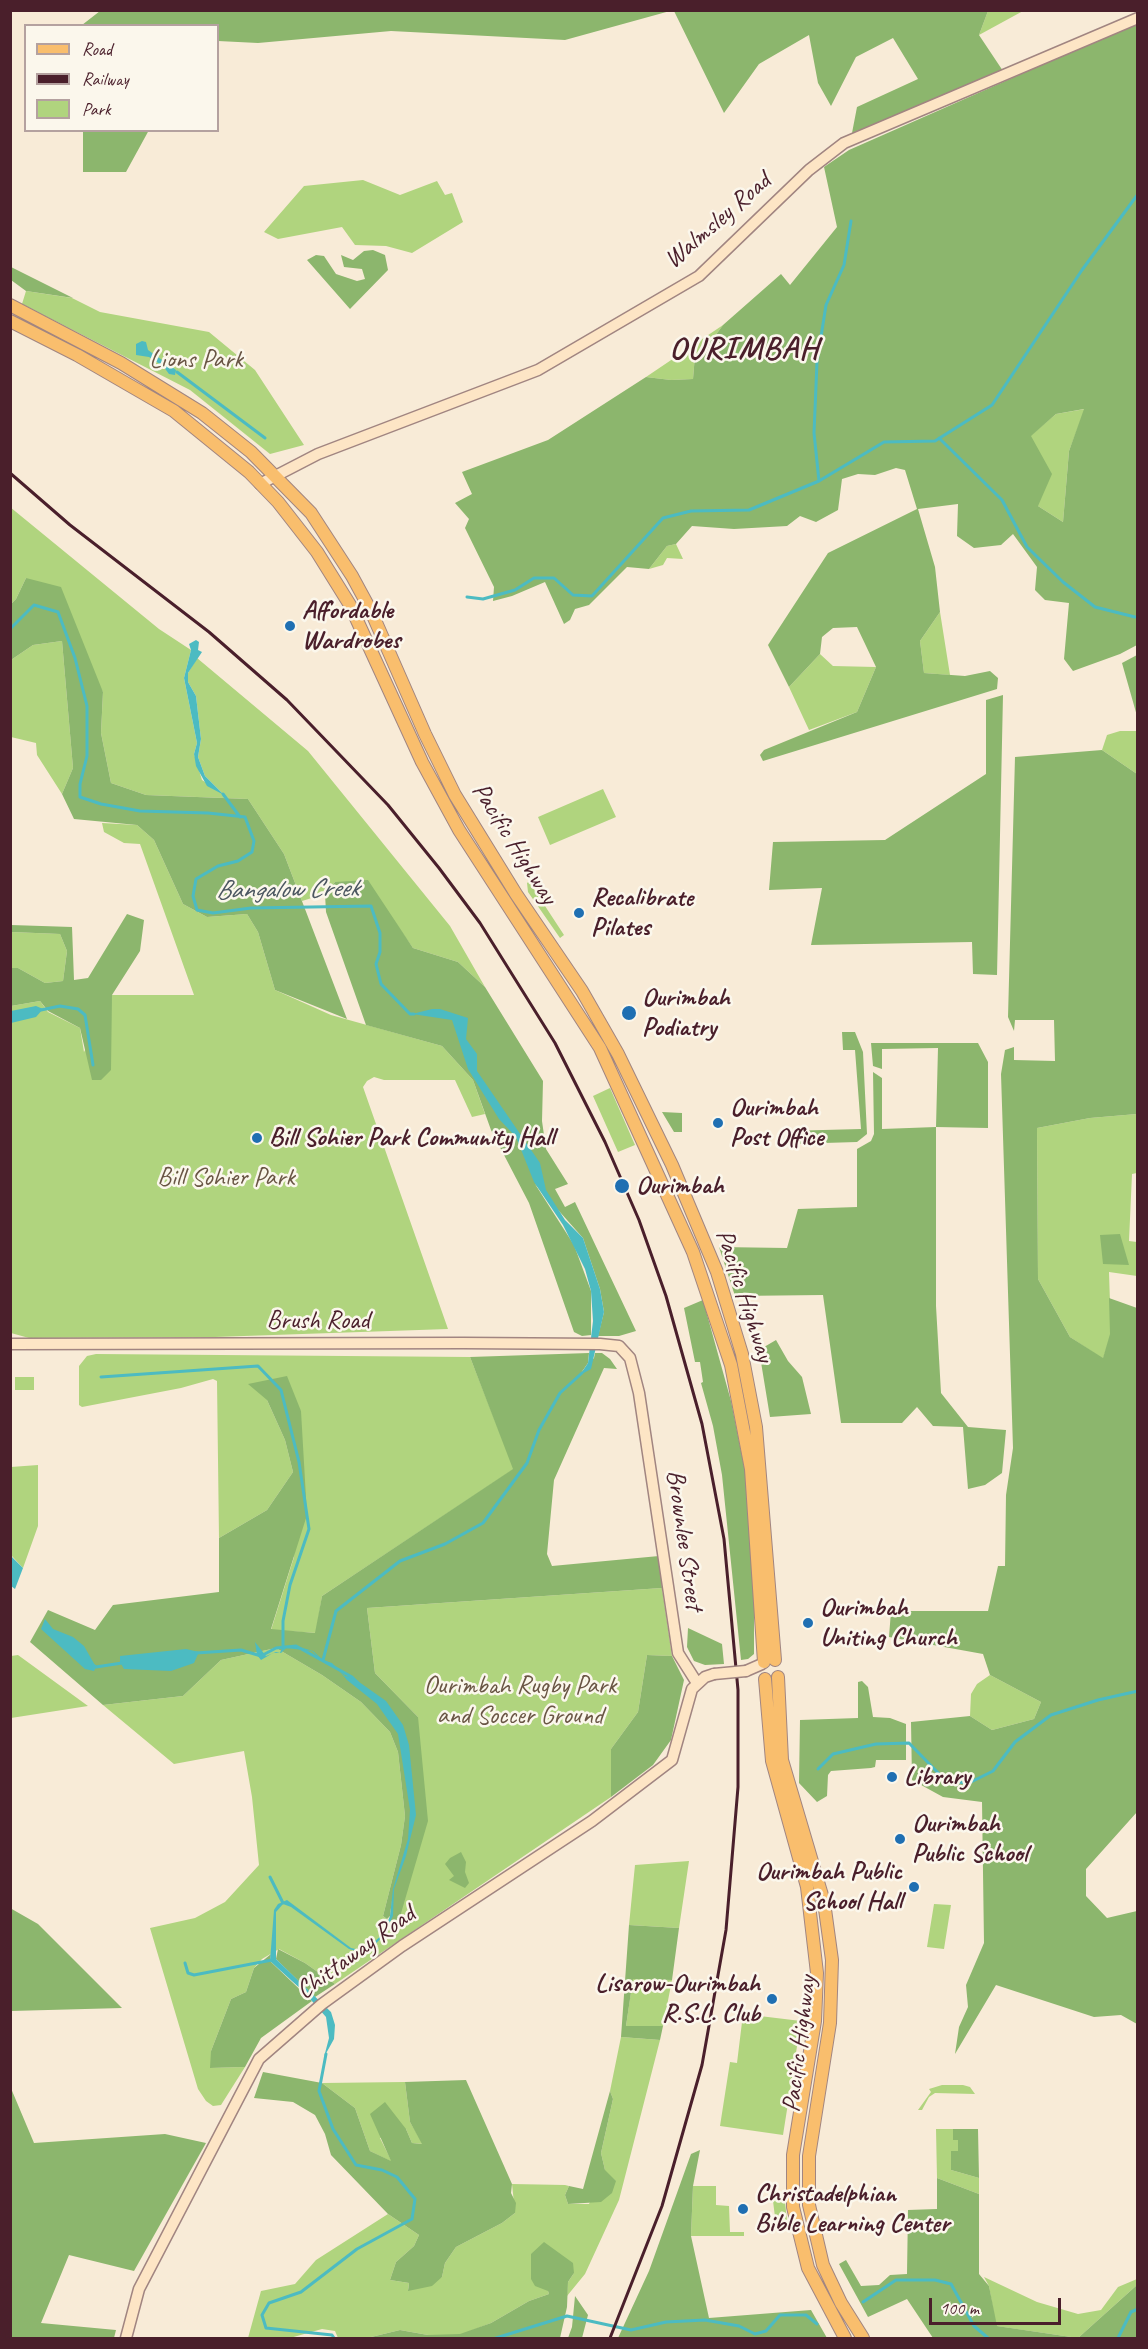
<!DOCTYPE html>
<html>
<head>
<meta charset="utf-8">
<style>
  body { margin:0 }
  #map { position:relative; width:1148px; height:2349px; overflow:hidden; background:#f8ebd7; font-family:Caveat,sans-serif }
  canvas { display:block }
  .frame { position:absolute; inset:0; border:12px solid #4a1f2b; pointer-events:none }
  .legend { position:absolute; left:24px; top:24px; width:195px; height:108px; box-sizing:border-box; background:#fbf7ec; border:2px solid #b4a19f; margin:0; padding:8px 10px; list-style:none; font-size:18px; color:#4a1f2b }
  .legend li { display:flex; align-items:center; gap:12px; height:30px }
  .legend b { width:30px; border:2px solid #b4a19f }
  .scale { position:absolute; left:929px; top:2298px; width:132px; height:27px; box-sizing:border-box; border:3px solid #4a1f2b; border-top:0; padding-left:8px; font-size:18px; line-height:21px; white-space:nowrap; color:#4a1f2b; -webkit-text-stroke:4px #fbf7ec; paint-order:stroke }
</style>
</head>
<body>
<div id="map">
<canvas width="1148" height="2349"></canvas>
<div class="frame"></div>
<ul class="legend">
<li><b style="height:8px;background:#f9be6d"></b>Road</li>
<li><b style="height:8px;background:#4a1f2b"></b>Railway</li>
<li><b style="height:16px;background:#b0d47e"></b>Park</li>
</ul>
<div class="scale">100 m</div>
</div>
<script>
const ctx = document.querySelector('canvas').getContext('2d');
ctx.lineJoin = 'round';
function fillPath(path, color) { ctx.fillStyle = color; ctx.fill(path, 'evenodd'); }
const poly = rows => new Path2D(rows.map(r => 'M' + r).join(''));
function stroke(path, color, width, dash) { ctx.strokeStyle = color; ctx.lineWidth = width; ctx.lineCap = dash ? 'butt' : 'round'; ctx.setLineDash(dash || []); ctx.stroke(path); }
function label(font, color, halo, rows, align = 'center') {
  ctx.font = font + ' Caveat,sans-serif'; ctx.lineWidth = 5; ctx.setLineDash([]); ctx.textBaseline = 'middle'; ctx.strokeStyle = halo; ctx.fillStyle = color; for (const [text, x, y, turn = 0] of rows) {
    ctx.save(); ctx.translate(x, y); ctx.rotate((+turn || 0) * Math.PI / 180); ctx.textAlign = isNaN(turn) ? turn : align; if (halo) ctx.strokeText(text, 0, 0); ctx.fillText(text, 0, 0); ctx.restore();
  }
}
const green = poly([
  [988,11,1023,11,979,35],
  [363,180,400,195,437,181,445,195,452,193,463,222,412,253,386,246,355,245,342,227,278,239,264,232,304,186],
  [26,291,72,298,100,312,209,332,255,370,304,445,270,454,190,390,22,304],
  [723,325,715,336,695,355,693,379,671,380,646,377],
  [1085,409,1069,451,1063,522,1038,506,1030,436,1056,414],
  [10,507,159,629,191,650,184,678,197,743,194,754,202,780,222,793,205,776,198,757,201,739,196,696,188,682,188,673,197,658,308,751,450,926,485,987,458,962,413,948,391,917,335,882,325,894,302,901,284,854,248,799,146,795,111,783,101,733,103,692,26,578,16,599,11,604],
  [676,544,683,559,667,558,663,565,649,569,667,546],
  [940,612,950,675,924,673,920,641],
  [62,641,73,768,62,794,37,755,36,743,11,737,11,660,33,645],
  [820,654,833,666,876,667,857,712,809,730,789,687],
  [1137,714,1138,716,1137,774,1102,750,1107,735,1120,731,1137,731],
  [603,789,616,817,550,845,538,817],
  [102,823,137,825,154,840,183,904,207,917,247,914,258,932,275,990,331,1015,442,1046,473,1080,485,1114,472,1117,455,1080,384,1080,374,1077,367,1081,363,1087,448,1329,215,1337,29,1338,11,1333,11,1006,40,1001,48,1012,80,1028,84,1052,111,1003,112,995,194,995,140,844,124,843,104,832],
  [535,877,530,883,564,935,560,938,528,892,527,883],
  [11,932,60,934,67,951,63,981,45,983,18,968,11,968],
  [610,1088,635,1145,618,1152,593,1096],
  [1137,1114,1137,1173,1132,1174,1129,1241,1137,1242,1137,1276,1109,1272,1111,1334,1103,1359,1070,1337,1038,1279,1037,1128,1090,1118],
  [96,1354,470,1357,514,1469,322,1596,316,1633,271,1630,294,1557,301,1411,267,1400,285,1440,293,1472,267,1510,219,1538,217,1381,213,1379,181,1388,82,1407,79,1405,79,1366,87,1356],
  [15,1377,34,1377,34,1390,15,1390],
  [38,1465,38,1526,23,1568,11,1555,11,1467],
  [662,1588,672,1656,647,1655,638,1712,611,1749,611,1797,335,1984,305,1963,279,1949,262,1959,254,1968,246,1992,231,1999,211,2051,211,2068,245,2067,221,2105,213,2106,206,2101,198,2089,150,1928,195,1918,225,1902,259,1865,252,1797,244,1751,174,1764,103,1705,183,1696,221,1660,276,1648,322,1675,361,1702,390,1732,398,1752,405,1816,401,1845,383,1916,397,1927,418,1717,375,1673,367,1608],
  [18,1655,88,1706,11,1718,11,1656],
  [990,1675,1041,1702,1034,1719,992,1730,970,1716,971,1694,977,1684],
  [689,1861,679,1928,629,1925,635,1865],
  [934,1904,951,1905,944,1949,927,1947],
  [633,1978,672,1980,663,2026,626,2026],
  [743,2014,801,2021,783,2135,720,2126,730,2062,737,2063],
  [621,2037,660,2040,619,2200,585,2274,567,2296,568,2282,574,2273,548,2291,549,2294,529,2301,491,2323,460,2335,428,2335,400,2330,367,2338,338,2338,335,2331,322,2329,290,2338,248,2338,261,2291,295,2284,316,2260,388,2214,419,2235,414,2246,396,2262,390,2280,409,2283,408,2290,442,2277,445,2263,456,2247,502,2223,515,2213,512,2184,565,2185,569,2186,565,2195,568,2204,589,2204,605,2170,601,2153,613,2099,610,2091],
  [405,2082,410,2122,423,2144,412,2143,406,2129,380,2138,392,2162,370,2151,355,2108,322,2083],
  [942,2085,963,2085,970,2087,975,2094,935,2093,929,2097,922,2110,918,2110,931,2092,929,2089],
  [936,2129,953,2129,953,2139,958,2140,958,2151,951,2170,979,2178,979,2194,937,2178],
  [693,2186,716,2186,716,2205,729,2206,730,2232,744,2232,744,2236,691,2236],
  [784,2193,787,2220,775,2217,773,2201],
  [984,2277,1037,2302,1078,2314,1101,2310,1118,2287,1137,2279,1137,2285,1078,2338,996,2326,989,2286]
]);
const forest = poly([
  [100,11,100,10,670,11,565,40,391,31,258,43,218,41,218,26,82,25],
  [674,11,988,11,979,35,1003,71,852,133,857,107,918,79,893,38,856,57,831,106,818,83,809,35,759,64,724,113],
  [1137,23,1137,645,1120,654,1073,671,1064,659,1069,603,1045,600,1035,590,1037,567,1013,534,1001,545,974,548,957,536,958,504,918,509,935,567,940,612,920,641,924,673,965,676,990,671,998,678,997,689,763,761,760,755,764,750,857,712,876,667,857,627,833,628,822,637,820,654,789,687,768,645,828,553,917,509,905,470,896,468,875,475,858,474,842,479,838,510,816,522,800,516,787,526,734,529,692,526,676,544,667,546,649,569,627,567,589,605,575,609,570,620,564,624,545,582,512,596,493,601,494,587,465,528,469,519,455,503,472,494,462,472,548,440,646,377,671,380,693,379,695,355,715,336,723,325,781,274,790,285,837,227,824,167,849,150],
  [1084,409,1069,451,1063,522,1038,506,1052,474,1031,436,1056,414],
  [149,130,126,172,83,172,83,131],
  [373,250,385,255,388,270,350,309,307,260,316,255,324,256,336,274,357,281,365,279,362,269,344,267,341,255,353,260,364,251],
  [11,267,73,298,26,291,11,280],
  [26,578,61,587,103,692,101,733,111,783,146,795,248,799,284,854,347,1019,275,990,258,932,247,914,207,917,183,904,154,840,137,825,74,819,62,794,73,768,62,641,33,645,11,660,11,604,16,599],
  [1137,655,1137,716,1122,663],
  [1003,695,997,975,973,974,972,942,811,945,822,888,769,890,773,842,885,840,986,774,986,700],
  [1102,750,1137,774,1137,1114,1090,1118,1037,1128,1038,1279,1070,1337,1103,1358,1110,1334,1109,1298,1137,1308,1137,1812,1086,1869,1086,1896,1107,1918,1137,1911,1137,2024,1121,2015,1094,2017,996,1985,955,2054,959,2027,968,2007,966,1985,984,1943,982,1802,943,1797,912,1780,911,1722,970,1716,992,1730,1034,1719,1041,1702,990,1675,983,1654,889,1637,891,1611,988,1611,998,1566,1005,1566,1006,1495,1013,1448,1001,1074,1005,1050,1014,1047,1014,1060,1055,1061,1054,1020,1015,1020,1014,1031,1008,1017,1015,757],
  [368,880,413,948,458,962,485,987,543,1081,542,1121,546,1149,568,1184,555,1189,565,1207,575,1202,636,1331,619,1336,598,1336,604,1312,600,1289,583,1238,535,1184,574,1245,591,1291,591,1335,582,1336,574,1332,529,1203,491,1130,473,1080,442,1046,366,1025,326,912,325,894,335,882],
  [127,914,144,920,140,951,112,995,111,1070,101,1080,92,1080,80,1028,48,1011,40,1001,11,1006,11,968,18,968,45,983,63,981,67,951,60,934,11,932,11,925,72,927,74,980,88,978],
  [842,1032,855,1032,863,1052,867,1134,857,1142,791,1144,785,1131,861,1129,855,1050,843,1050],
  [871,1043,978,1043,988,1062,988,1128,936,1127,936,1306,941,1393,968,1427,1006,1430,1002,1473,985,1485,968,1489,963,1427,933,1426,917,1407,902,1423,841,1423,823,1295,735,1296,719,1247,787,1248,798,1209,857,1207,857,1149,871,1141,874,1134,873,1072,882,1078,882,1129,936,1127,938,1048,882,1049,882,1069,873,1066],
  [662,1112,682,1113,682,1132,674,1132],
  [1120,1234,1129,1265,1103,1264,1100,1235],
  [703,1300,731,1401,745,1471,754,1603,754,1654,748,1659,741,1660,722,1475,713,1426,701,1383,703,1382,700,1362,695,1362,684,1308],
  [776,1340,788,1361,802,1377,811,1414,770,1417,759,1350],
  [589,1353,588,1363,581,1373,594,1358,595,1353,602,1353,610,1359,617,1369,604,1368,554,1480,547,1554,552,1566,659,1556,662,1588,367,1608,375,1673,418,1717,428,1821,397,1927,390,1922,392,1900,390,1916,387,1919,383,1916,401,1845,405,1816,398,1752,390,1732,361,1702,322,1675,276,1648,221,1660,183,1696,103,1705,30,1642,48,1610,95,1630,113,1605,219,1592,219,1538,267,1510,293,1472,285,1440,267,1400,248,1384,287,1376,301,1411,307,1515,271,1629,315,1633,322,1596,513,1469,470,1357],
  [688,1628,722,1644,724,1664,705,1665,694,1661,687,1647],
  [647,1655,672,1656,684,1680,671,1740,653,1765,611,1797,611,1749,638,1712],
  [862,1681,868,1687,873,1717,890,1718,906,1724,906,1760,876,1760,875,1767,871,1768,831,1771,828,1775,827,1796,817,1802,799,1783,800,1720,858,1718,858,1682],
  [461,1852,466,1862,465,1872,469,1883,465,1888,449,1880,454,1876,445,1864,450,1858],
  [10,1908,38,1924,122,2008,11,2011],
  [629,1925,679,1928,672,1980,633,1979,626,2026,663,2026,660,2040,621,2037],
  [278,1949,305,1963,335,1984,315,1997,276,1959],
  [271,1954,270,1961,312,2001,261,2038,245,2067,210,2068,211,2051,231,1999,246,1992,254,1968],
  [263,2072,322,2083,355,2108,370,2151,391,2161,370,2114,385,2102,406,2129,412,2143,422,2144,410,2122,405,2082,466,2080,512,2184,511,2193,516,2203,515,2213,502,2223,456,2247,445,2263,442,2277,432,2286,408,2291,409,2283,390,2280,396,2262,414,2246,419,2235,388,2214,331,2155,325,2134,315,2115,293,2102,254,2098],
  [10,2086,34,2143,165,2134,206,2143,134,2271,69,2255,41,2323,116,2330,114,2338,11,2338],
  [610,2091,613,2099,601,2153,605,2170,616,2181,612,2193,601,2202,568,2204,565,2195,569,2186,583,2189],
  [953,2129,978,2129,979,2178,951,2170,951,2151,958,2151,958,2140,953,2140],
  [700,2150,693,2186,691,2236,709,2318,811,2310,827,2338,618,2338,649,2271,691,2154],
  [937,2178,979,2194,979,2274,989,2286,997,2326,1078,2338,1137,2285,1137,2338,933,2338,907,2299,868,2317,839,2264,846,2260,861,2286,879,2285,890,2275,907,2274,908,2210,937,2209],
  [544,2242,573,2263,574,2273,568,2282,567,2307,560,2338,367,2338,400,2330,428,2335,460,2334,491,2323,529,2301,549,2294,548,2291,535,2286,531,2279,531,2254],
  [575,2296,588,2315,582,2338,568,2338,572,2327]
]);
const water = poly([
  [142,341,146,342,148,350,176,370,175,375,169,374,163,366,149,357,136,355,136,344],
  [196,640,199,642,198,650,202,652,188,673,188,682,196,696,201,739,198,757,205,776,224,795,207,786,196,766,194,754,197,743,184,678,191,650,189,644],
  [36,1006,43,1009,36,1017,11,1023,11,1011],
  [432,1009,440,1009,468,1018,466,1039,477,1054,477,1071,540,1163,546,1190,565,1220,583,1238,600,1289,604,1312,591,1369,580,1375,588,1363,593,1321,591,1291,585,1269,563,1225,534,1182,516,1137,499,1119,468,1069,452,1020,412,1014],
  [10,1555,23,1568,15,1589,11,1586],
  [45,1619,53,1629,73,1637,84,1646,96,1667,94,1671,85,1669,41,1629],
  [255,1642,266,1656,276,1652,280,1653,282,1648,296,1646,313,1651,323,1660,332,1663,345,1676,352,1677,386,1701,403,1725,409,1745,416,1815,406,1856,394,1889,393,1916,383,1936,370,1950,359,1952,349,1949,291,1907,283,1904,276,1912,276,1959,331,2012,335,2025,334,2039,324,2057,329,2038,326,2017,304,1992,270,1961,274,1910,278,1904,287,1900,351,1948,360,1950,367,1948,382,1935,390,1916,393,1889,408,1839,410,1810,398,1734,377,1704,347,1680,337,1668,323,1662,312,1651,286,1648,281,1653,273,1653,261,1660,257,1655],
  [186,1649,199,1652,194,1663,171,1671,124,1669,120,1662,120,1656]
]);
const stream = poly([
  [177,372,265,438],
  [939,438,1002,500,1027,547,1063,582,1095,607,1135,617],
  [819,481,814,433,817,362,826,305,844,265,851,221],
  [467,597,483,599,515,590,534,578,554,578,573,595,592,596,663,518,691,511,749,510,819,481,884,442,935,441,992,405,1082,270,1138,194],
  [10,629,34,605,58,612,75,658,87,706,87,756,80,784,80,797,101,804,140,811,208,813,245,817,254,841,252,852,238,861,218,866,196,879,193,896,197,910,213,913,251,908,371,906,380,933,380,952,376,964,381,984,410,1014,414,1014],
  [223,794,240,817],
  [41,1010,60,1006,78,1009,85,1015,93,1065],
  [101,1377,258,1366,281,1390,299,1462,309,1529,290,1585,283,1621,283,1647],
  [196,1653,241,1650,261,1656,276,1648,296,1646,352,1677,358,1683],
  [323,1660,336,1611,400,1561,445,1544,483,1523,527,1463,539,1430,560,1393,582,1373],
  [93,1665,96,1667,122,1663],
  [818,1769,833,1754,876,1744,909,1743,946,1781,969,1783,993,1771,1015,1742,1051,1715,1098,1700,1138,1691],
  [270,1877,283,1903],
  [185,1963,188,1973,194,1975,272,1960],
  [326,2054,319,2091,333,2129,356,2165,382,2170,397,2177,415,2199,412,2219,357,2249,301,2292,269,2303,262,2315,266,2328,332,2335,334,2338],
  [863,2302,896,2280,935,2280,951,2284,974,2326,988,2338],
  [496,2338,567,2316,631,2330,666,2322,705,2320,739,2326,755,2334,766,2331,780,2315,806,2315,817,2324],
  [1118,2338,1131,2312,1138,2309]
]);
const secondary = poly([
  [260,484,318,454,538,370,699,276,809,170,844,143,1138,18],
  [10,1344,463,1343,600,1344,619,1346,630,1358,639,1393,678,1653,697,1683],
  [746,1671,762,1664],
  [126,2338,139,2289,259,2059,322,2004,402,1946,592,1821,672,1760,692,1689,705,1677,714,1674]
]);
const primary = poly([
  [10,305,121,363,202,413,251,452,311,513,352,576,371,611,425,734,455,795,516,894,582,991,618,1054,672,1165,717,1272,742,1354,756,1427,775,1660],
  [10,321,77,355,174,411,249,472,278,502,317,552,350,605,422,762,459,830,600,1048,693,1252,731,1365,751,1469,764,1662],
  [778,1677,782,1760,824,1902,832,1960,830,2023,809,2156,809,2205,823,2265,841,2303,863,2338],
  [765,1679,772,1761,807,1887,817,1973,815,2021,793,2155,793,2207,808,2268,845,2338]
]);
const rail = poly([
  [10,473,70,525,209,632,287,700,388,805,439,868,480,923,555,1043,605,1142,639,1220,666,1296,702,1424,724,1539,738,1690,738,1787,726,1930,702,2065,662,2206,610,2338]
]);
const secondaryBridge = poly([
  [714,1674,746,1671]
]);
const markers = [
  [290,626,6,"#1f6fb2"],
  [579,913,6,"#1f6fb2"],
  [629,1013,8,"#1f6fb2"],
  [718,1123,6,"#1f6fb2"],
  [257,1138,6,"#1f6fb2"],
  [622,1186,8,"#1f6fb2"],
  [808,1623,6,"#1f6fb2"],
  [892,1777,6,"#1f6fb2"],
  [900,1839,6,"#1f6fb2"],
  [914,1887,6,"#1f6fb2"],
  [772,1999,6,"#1f6fb2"],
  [743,2209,6,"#1f6fb2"]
];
const streetNames = [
  ["Walmsley Road",718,221,-41],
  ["Pacific Highway",514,844,58],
  ["Pacific Highway",744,1296,72],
  ["Brush Road",318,1321],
  ["Brownlee Street",684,1540,82],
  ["Chittaway Road",356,1953,-36],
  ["Pacific Highway",800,2044,-83]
];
const parkNames = [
  ["Lions Park",196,360],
  ["Bill Sohier Park",226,1178],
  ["Ourimbah Rugby Park",520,1686],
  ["and Soccer Ground",520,1716]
];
const poiNames = [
  ["Affordable",302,611],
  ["Wardrobes",302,641],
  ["Recalibrate",591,898],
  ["Pilates",591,928],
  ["Ourimbah",642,998],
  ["Podiatry",642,1028],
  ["Ourimbah",730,1108],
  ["Post Office",730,1138],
  ["Bill Sohier Park Community Hall",269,1138],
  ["Ourimbah",636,1186],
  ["Ourimbah",820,1608],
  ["Uniting Church",820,1638],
  ["Library",904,1777],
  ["Ourimbah",912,1824],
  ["Public School",912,1854],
  ["Ourimbah Public",902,1872,"right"],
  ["School Hall",902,1902,"right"],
  ["Lisarow-Ourimbah",760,1984,"right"],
  ["R.S.L. Club",760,2014,"right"],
  ["Christadelphian",755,2194],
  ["Bible Learning Center",755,2224]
];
const waterNames = [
  ["Bangalow Creek",287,890,-1]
];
const districtNames = [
  ["OURIMBAH",744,350]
];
fillPath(green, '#b0d47e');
fillPath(forest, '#8cb66d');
fillPath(water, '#4cbbc2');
stroke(stream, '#4cbbc2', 3);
stroke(secondary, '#a18581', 13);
stroke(primary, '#a18581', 14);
stroke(secondary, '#fde5c5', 10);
stroke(primary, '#f9be6d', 12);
stroke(rail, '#4a1f2b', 3);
stroke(secondaryBridge, '#a18581', 13, []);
stroke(secondaryBridge, '#fde5c5', 10);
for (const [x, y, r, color] of markers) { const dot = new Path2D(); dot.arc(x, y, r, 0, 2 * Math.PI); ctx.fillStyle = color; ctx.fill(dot); stroke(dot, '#fbf7ec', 2); }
label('26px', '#4a1f2b', '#fbf7ec', streetNames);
label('26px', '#695544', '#fbf7ec', parkNames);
label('bold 26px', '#4a1f2b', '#fbf7ec', poiNames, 'left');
label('italic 27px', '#4b5660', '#fbf7ec', waterNames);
ctx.letterSpacing = '1.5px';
label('bold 32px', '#4a1f2b', '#fbf7ec', districtNames);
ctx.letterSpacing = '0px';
</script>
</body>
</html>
